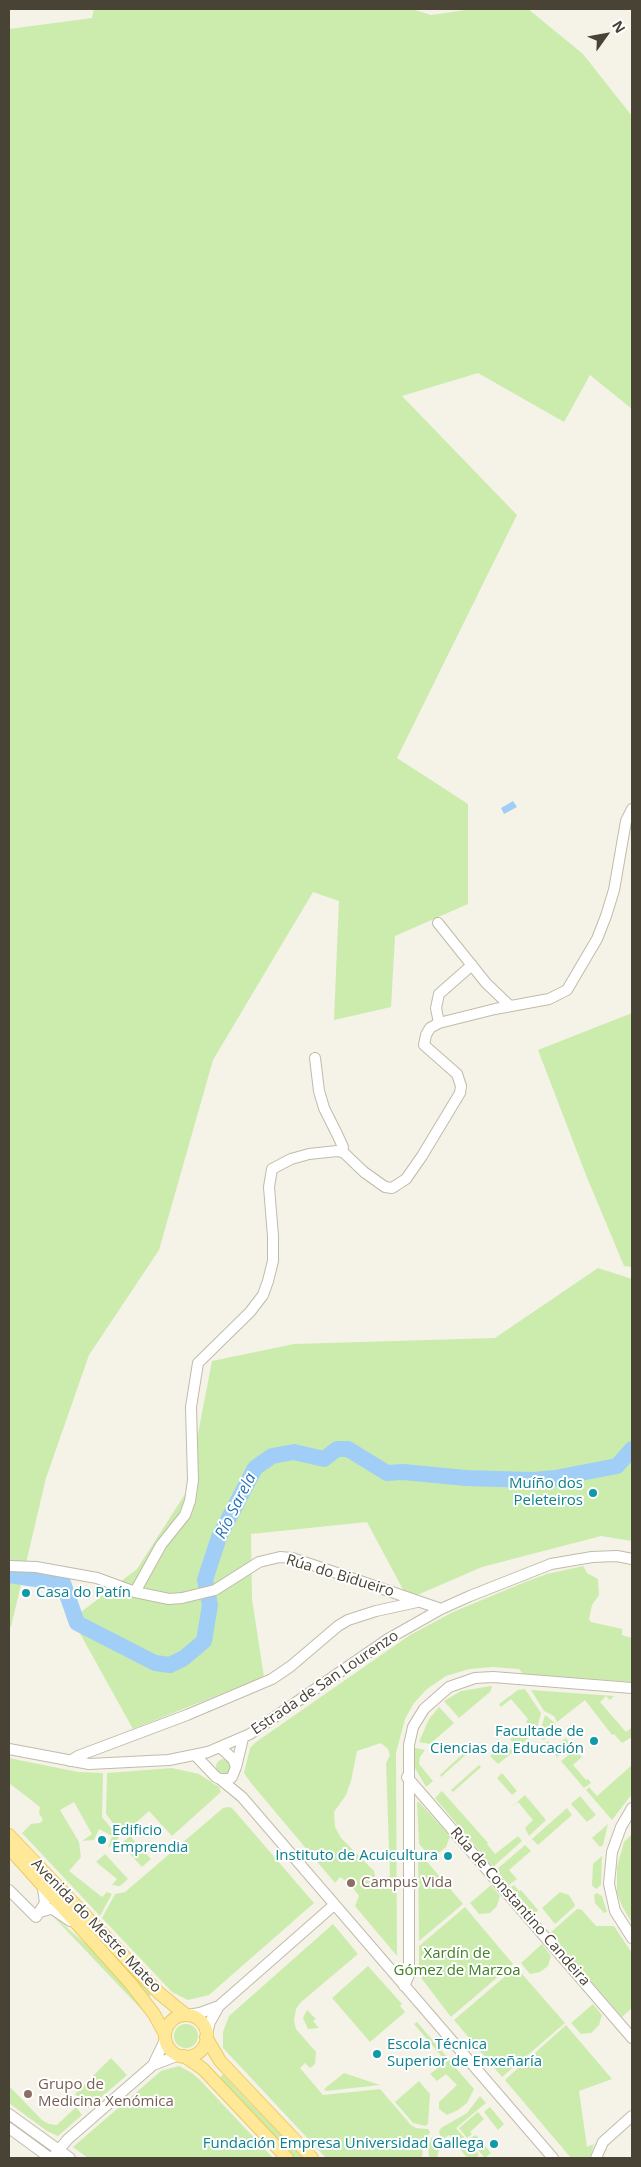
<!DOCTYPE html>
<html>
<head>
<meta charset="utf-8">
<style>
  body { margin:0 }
  #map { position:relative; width:641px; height:2167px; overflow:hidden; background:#f5f2e8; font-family:"Open Sans",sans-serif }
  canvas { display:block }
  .frame { position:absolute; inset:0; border:10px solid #494336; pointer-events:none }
  .north { position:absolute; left:581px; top:10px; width:50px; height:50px; -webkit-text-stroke:4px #fff; paint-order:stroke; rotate:58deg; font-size:14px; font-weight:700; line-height:20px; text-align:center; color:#494336 }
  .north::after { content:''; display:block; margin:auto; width:18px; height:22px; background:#494336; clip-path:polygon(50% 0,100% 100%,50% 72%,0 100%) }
</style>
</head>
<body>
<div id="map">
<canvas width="641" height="2167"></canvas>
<div class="frame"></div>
<div class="north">N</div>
</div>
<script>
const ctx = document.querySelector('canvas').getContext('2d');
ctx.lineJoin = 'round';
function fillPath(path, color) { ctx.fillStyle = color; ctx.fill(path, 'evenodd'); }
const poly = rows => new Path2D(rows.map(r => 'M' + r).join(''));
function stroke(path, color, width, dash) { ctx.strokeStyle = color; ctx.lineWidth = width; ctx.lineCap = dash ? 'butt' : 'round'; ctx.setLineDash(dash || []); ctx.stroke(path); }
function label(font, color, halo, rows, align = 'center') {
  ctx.font = font + ' "Open Sans",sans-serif'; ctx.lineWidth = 4; ctx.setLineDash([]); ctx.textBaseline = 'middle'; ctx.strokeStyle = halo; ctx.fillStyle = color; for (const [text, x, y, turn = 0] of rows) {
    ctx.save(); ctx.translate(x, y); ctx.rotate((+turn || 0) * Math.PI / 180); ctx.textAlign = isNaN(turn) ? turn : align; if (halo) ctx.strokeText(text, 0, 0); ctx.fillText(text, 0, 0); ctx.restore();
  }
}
const green = poly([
  [94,9,412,9,431,15,473,9,528,9,583,54,632,116,632,409,590,375,564,422,478,373,402,396,517,515,397,758,468,804,468,904,395,936,391,1007,334,1020,339,901,313,892,213,1060,159,1250,89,1355,46,1478,11,1627,9,1627,9,29,92,18],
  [632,1013,632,1267,624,1266,586,1175,538,1050],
  [598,1268,632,1279,632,1541,601,1536,482,1567,408,1599,367,1522,251,1534,252,1599,264,1677,133,1729,72,1619,137,1569,187,1491,212,1361,294,1344,495,1338],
  [583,1566,587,1573,598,1579,599,1595,592,1605,589,1619,591,1622,622,1629,622,1635,632,1638,632,1682,523,1674,519,1669,493,1667,469,1669,446,1676,427,1689,414,1703,405,1719,396,1753,397,1956,355,1906,359,1896,350,1884,340,1877,335,1883,251,1783,244,1773,250,1748,256,1742,410,1635,453,1612,525,1582,547,1574],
  [381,1743,388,1749,390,1755,386,1763,390,1876,376,1882,374,1871,341,1838,335,1827,334,1812,346,1795,351,1781,357,1751],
  [491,1686,492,1687,490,1692,459,1718,444,1701,461,1691],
  [525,1689,541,1713,536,1733,526,1722,528,1719,511,1699,501,1707,499,1704,518,1690],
  [531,1690,614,1696,610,1700,606,1696,600,1702,626,1732,632,1727,632,1737,622,1743,614,1734,612,1735,585,1700,557,1722,554,1716,544,1711],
  [439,1707,454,1723,430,1744,419,1742,429,1719],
  [545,1715,556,1724,549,1732,547,1730,542,1734,546,1738,543,1740,539,1735],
  [526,1726,533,1734,517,1748,510,1739],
  [566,1738,571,1745,557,1757,546,1743,548,1741,554,1748],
  [505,1743,513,1752,498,1764,490,1756],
  [415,1748,425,1750,420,1757,419,1764,433,1781,426,1787,415,1768],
  [467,1750,469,1752,441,1777,440,1775],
  [575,1750,582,1757,573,1765,586,1780,588,1779,591,1783,584,1788,561,1761],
  [9,1758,78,1772,103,1773,102,1817,119,1838,108,1848,112,1836,99,1829,94,1840,82,1841,92,1834,74,1802,60,1810,79,1842,81,1857,69,1871,102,1897,107,1892,112,1894,100,1916,22,1833,31,1824,40,1823,43,1820,39,1813,40,1807,9,1783],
  '216 1767a8 8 0 1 1 16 0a8 8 0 1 1-16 0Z',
  [479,1765,481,1767,453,1792,451,1790],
  [632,1765,632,1794,612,1820,586,1790,589,1787,597,1796],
  [172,1768,199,1774,219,1787,221,1792,172,1836,149,1811,122,1835,106,1814,107,1773],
  [502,1773,517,1791,512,1795,497,1778],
  [442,1791,488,1843,487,1844,495,1854,518,1836,522,1841,493,1867,435,1798],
  [525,1795,546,1820,529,1836,525,1828,533,1820,518,1802,508,1810],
  [580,1796,596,1815,587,1822,571,1804],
  [417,1802,419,1802,450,1836,446,1847,439,1853,429,1855,419,1844],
  [228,1807,232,1808,314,1903,209,1995,188,2000,172,1992,102,1918,115,1894,125,1892,223,1808],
  [567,1808,572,1815,538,1845,532,1839],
  [608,1824,603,1845,600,1847,592,1838],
  [632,1834,632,1923,622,1906,617,1893,617,1867,624,1842],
  [130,1836,151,1859,142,1867,121,1844],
  [525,1845,531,1851,509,1870,517,1879,509,1885,496,1870],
  [418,1851,463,1904,419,1941],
  [105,1854,128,1879,120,1886,112,1885,117,1879,96,1862],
  [602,1856,601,1885,596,1889,592,1885,593,1864],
  [491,1885,500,1896,497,1906,490,1913,479,1914,470,1903],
  [514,1885,519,1891,521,1890,538,1910,536,1913,538,1915,536,1916,511,1887],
  [560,1892,569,1895,575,1905,574,1907,555,1924,542,1908],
  [597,1893,602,1896,607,1912,604,1913,595,1903,594,1895],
  [465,1907,513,1964,451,2017,422,1979,419,1970,419,1946],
  [577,1909,582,1910,596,1926,614,1926,632,1953,632,2008,622,2017,550,1933],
  [50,1913,87,1945,112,1971,144,2009,142,2010],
  [333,1924,358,1954,300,2003,296,2009,294,2021,296,2029,316,2052,315,2064,310,2068,305,2063,300,2068,323,2095,380,2089,411,2125,416,2128,428,2129,430,2132,423,2148,422,2158,326,2158,223,2048,223,2032,229,2016],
  [101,1943,107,1946,152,1993,149,1997],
  [542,1944,551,1956,548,1966,540,1972,530,1974,521,1963],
  [368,1966,402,2004,400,2006,405,2012,370,2042,332,1998],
  [516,1967,565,2023,502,2077,454,2020],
  [593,2004,602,2015,599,2025,591,2033,581,2034,571,2023],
  [307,2010,316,2019,313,2021,319,2028,308,2029,303,2018],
  [417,2022,446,2056,443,2058,414,2024],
  '174 2036a12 12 0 1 1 24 0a12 12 0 1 1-24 0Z',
  [566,2025,612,2079,579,2091,587,2147,594,2144,590,2158,571,2158,505,2080],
  [111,2058,127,2075,89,2108,75,2094],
  [449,2060,474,2089,467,2103,458,2110,447,2115,439,2109,439,2102,457,2085,446,2074,437,2081,430,2074],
  [179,2066,192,2073,200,2080,273,2158,88,2158,73,2147,161,2071],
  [344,2073,380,2085,326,2091,324,2089],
  [223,2074,244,2097,304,2158,294,2158,266,2129,220,2078],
  [419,2081,430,2094,428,2124,425,2126,413,2123,395,2102],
  [9,2086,42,2120,49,2124,57,2125,76,2107,82,2115,58,2136,47,2131,9,2103],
  [480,2096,486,2103,456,2128,479,2155,476,2158,467,2158,449,2135,442,2140,439,2132,441,2128,467,2113],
  [490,2107,504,2124,498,2130,484,2112],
  [478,2112,484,2119,470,2132,472,2134,467,2138,459,2128],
  [476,2135,491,2153,485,2158,468,2139],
  [432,2137,439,2150,437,2158,429,2158,428,2146]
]);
const water = poly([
  [513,801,517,807,504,814,501,808]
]);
const river = poly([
  [9,1575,63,1583,77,1623,155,1663,170,1665,184,1658,204,1641,210,1605,205,1580,219,1537,255,1468,272,1456,294,1452,324,1459,337,1449,348,1449,387,1473,403,1472,466,1478,533,1480,555,1478,617,1466,632,1449]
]);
const minor = poly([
  [438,923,486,983,510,1006],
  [439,1023,436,1008,439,994,472,965],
  [315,1058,319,1091,324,1108,337,1134,343,1147,342,1152],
  [9,1566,36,1567,97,1578,135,1592,169,1599,182,1598,215,1590,259,1562,280,1557,292,1558,328,1570,441,1609],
  [135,1592,161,1545,185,1515,190,1501,193,1480,191,1407,198,1363,250,1312,263,1295,268,1281,273,1261,273,1236,269,1187,272,1169,291,1159,309,1154,337,1151,343,1152,364,1172,385,1187,392,1188,406,1179,422,1156,460,1093,461,1086,457,1074,424,1045,426,1035,430,1028,439,1023,495,1009,549,999,567,990,597,939,606,916,614,890,626,821,632,809],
  [9,1749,89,1764,169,1760,208,1752,250,1734,388,1639,441,1609,470,1596,551,1564,592,1557,617,1556,632,1559],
  [196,1756,216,1777,220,1779,229,1779,232,1777,236,1767,233,1759,221,1748],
  [70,1761,78,1756,187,1715,272,1679,291,1666,338,1626,348,1620,376,1611,417,1602],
  [236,1767,243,1738],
  [407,1777,632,2038],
  [220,1779,242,1797,553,2158],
  [632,1808,621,1827,612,1852,609,1884,615,1911,632,1938],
  [9,1890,36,1917,45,1903,43,1888],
  [40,1912,50,1909,54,1910,70,1921],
  [404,1986,409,1975,409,1745,413,1727,424,1709,449,1687,475,1678,493,1677,632,1688],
  [186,2015,200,2013,219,2006],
  [206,2037,210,2022,219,2006,334,1905],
  [153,2065,165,2040],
  [9,2114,70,2158],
  [9,2128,50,2158],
  [52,2158,68,2139,153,2065,179,2055],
  [596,2158,603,2142,632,2116]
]);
const major = poly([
  [9,1835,159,1993,186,2015],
  [9,1848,131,1984,154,2014,165,2034],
  '165 2036a21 21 0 1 1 42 0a21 21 0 1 1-42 0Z',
  [206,2037,220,2061,312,2158],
  [184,2056,203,2069,287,2158]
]);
const markers = [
  [593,1493,5,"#0f9aa8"],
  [26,1593,5,"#0f9aa8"],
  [594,1741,5,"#0f9aa8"],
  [102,1840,5,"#0f9aa8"],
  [448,1856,5,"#0f9aa8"],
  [351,1883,5,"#8d6e63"],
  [377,2054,5,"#0f9aa8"],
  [28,2094,5,"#8d6e63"],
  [494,2144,5,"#0f9aa8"]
];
const cultureNames = [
  ["Muíño dos",583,1484],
  ["Peleteiros",583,1501],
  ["Casa do Patín",36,1593,"left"],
  ["Facultade de",584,1732],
  ["Ciencias da Educación",584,1749],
  ["Edificio",112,1831,"left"],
  ["Emprendia",112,1848,"left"],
  ["Instituto de Acuicultura",438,1856],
  ["Escola Técnica",387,2045,"left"],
  ["Superior de Enxeñaría",387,2062,"left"],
  ["Fundación Empresa Universidad Gallega",484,2144]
];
const streetNames = [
  ["Rúa do Bidueiro",340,1576,17],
  ["Estrada de San Lourenzo",325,1683,-34],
  ["Rúa de Constantino Candeira",520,1907,49],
  ["Avenida do Mestre Mateo",96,1926,46]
];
const educationNames = [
  ["Campus Vida",361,1883],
  ["Grupo de",38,2085],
  ["Medicina Xenómica",38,2102]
];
const parkNames = [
  ["Xardín de",457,1954],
  ["Gómez de Marzoa",457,1971]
];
const waterNames = [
  ["Río Sarela",236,1506,-63]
];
fillPath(green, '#ccecae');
fillPath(water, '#a0cef6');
stroke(river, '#a0cef6', 16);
stroke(minor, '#c1bbaa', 12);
stroke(major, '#edcb5e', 14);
stroke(minor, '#fff', 10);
stroke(major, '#ffe897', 12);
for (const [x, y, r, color] of markers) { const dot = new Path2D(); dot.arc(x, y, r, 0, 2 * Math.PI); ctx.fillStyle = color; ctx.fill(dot); stroke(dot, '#fff', 2); }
label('15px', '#0d838f', '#fff', cultureNames, 'right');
label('15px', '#494336', '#fff', streetNames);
label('15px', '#785e54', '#fff', educationNames, 'left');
label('15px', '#418024', '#fff', parkNames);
label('italic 16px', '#2674be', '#fff', waterNames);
</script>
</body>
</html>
